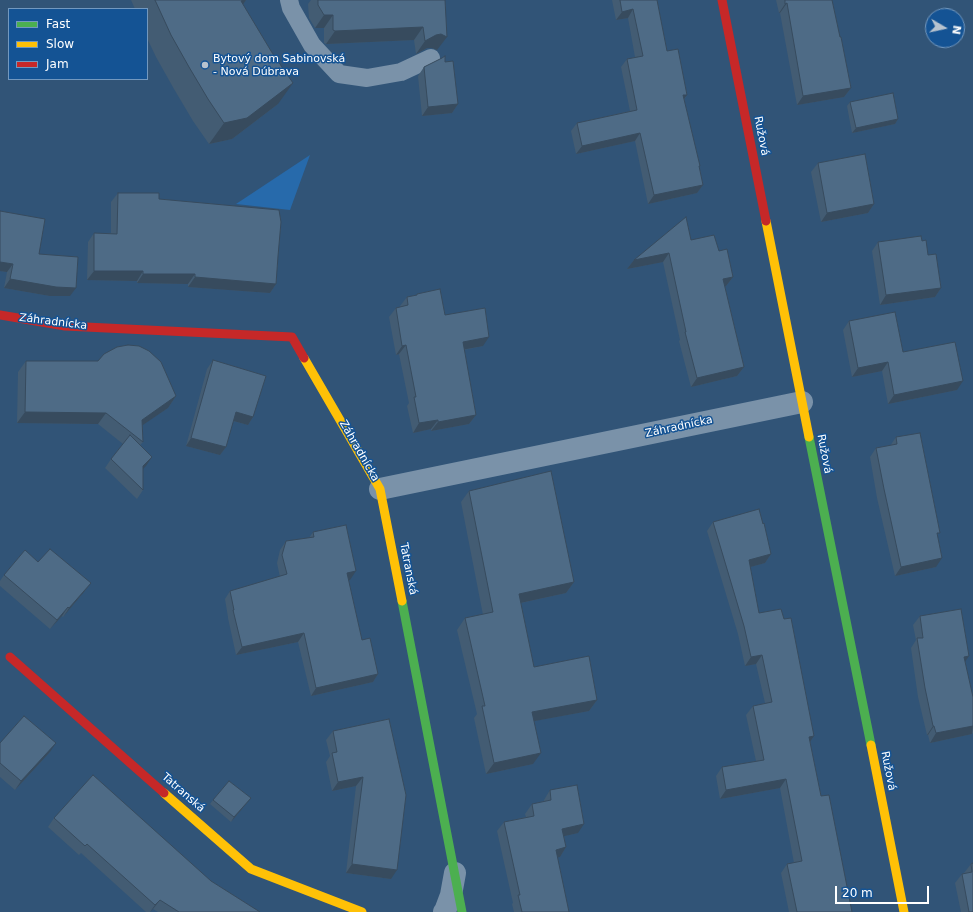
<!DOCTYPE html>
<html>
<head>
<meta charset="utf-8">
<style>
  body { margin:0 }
  #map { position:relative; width:973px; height:912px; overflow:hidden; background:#315477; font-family:"DejaVu Sans",sans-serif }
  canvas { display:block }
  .legend { position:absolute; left:8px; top:8px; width:140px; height:72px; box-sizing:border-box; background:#145394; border:1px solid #7298bf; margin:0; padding:5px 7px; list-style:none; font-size:12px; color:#fff }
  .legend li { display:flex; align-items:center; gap:8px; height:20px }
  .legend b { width:20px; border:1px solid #7298bf }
  .north { position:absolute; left:925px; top:8px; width:40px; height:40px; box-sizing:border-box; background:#145394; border:1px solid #7298bf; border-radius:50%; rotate:99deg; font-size:11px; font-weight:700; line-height:16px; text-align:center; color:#fff }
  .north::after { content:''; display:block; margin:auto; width:14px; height:18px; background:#b7c3cf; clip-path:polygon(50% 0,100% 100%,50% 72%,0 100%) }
  .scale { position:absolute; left:835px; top:886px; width:94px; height:18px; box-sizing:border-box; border:2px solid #fff; border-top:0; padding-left:5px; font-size:12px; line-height:14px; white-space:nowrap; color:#fff; -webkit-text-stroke:3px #145394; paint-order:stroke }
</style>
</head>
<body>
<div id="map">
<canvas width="973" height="912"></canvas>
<ul class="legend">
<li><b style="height:5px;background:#4caf50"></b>Fast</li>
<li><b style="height:5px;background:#ffc107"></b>Slow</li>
<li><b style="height:5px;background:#c62828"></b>Jam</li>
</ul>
<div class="north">N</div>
<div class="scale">20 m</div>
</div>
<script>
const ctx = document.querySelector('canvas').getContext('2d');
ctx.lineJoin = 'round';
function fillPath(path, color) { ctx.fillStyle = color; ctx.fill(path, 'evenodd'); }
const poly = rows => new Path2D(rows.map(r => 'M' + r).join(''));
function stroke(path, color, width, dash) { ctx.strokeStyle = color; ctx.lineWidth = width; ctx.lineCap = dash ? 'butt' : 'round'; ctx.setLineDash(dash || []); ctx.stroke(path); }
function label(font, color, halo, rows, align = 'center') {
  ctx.font = font + ' "DejaVu Sans",sans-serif'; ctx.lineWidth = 3; ctx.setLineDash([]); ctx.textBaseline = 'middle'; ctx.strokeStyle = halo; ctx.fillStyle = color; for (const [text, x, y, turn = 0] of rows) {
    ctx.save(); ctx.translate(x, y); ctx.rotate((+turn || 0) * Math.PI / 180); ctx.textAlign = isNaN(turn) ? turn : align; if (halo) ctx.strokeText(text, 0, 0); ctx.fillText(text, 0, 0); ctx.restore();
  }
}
const green = poly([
  [310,155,290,210,236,204]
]);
const lane = poly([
  [289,0,291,8,312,45,339,74,367,78,401,72,431,58]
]);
const street = poly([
  [380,489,802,402],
  [444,912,445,911,451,895,455,873]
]);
const fast = poly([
  [809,437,871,745],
  [402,601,462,912]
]);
const slow = poly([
  [766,221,809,437],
  [304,358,380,489,402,601],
  [871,745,904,912],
  [164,793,251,869,362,912]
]);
const jam = poly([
  [722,0,766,221],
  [0,315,65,326,292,337,304,358],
  [10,657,164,793]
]);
const wall = poly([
  [131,0,246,0,243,4,278,104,232,139,209,144,193,121,174,89,156,57,147,38,147,9,135,9],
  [311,0,445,0,437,50,432,48,427,48,416,54,414,40,326,44,324,43,324,28,315,28,309,18,308,4],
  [612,0,657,0,667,51,687,95,684,100,703,185,697,193,648,204,635,141,576,154,571,131,577,123,630,111,621,67,627,59,635,57,628,18,616,20],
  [776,0,832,0,851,88,844,97,797,105,780,13,779,13],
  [445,62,458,104,452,113,422,116,418,76,424,67],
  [850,102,898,119,895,124,852,133,847,106],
  [818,163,874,204,868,213,821,222,811,172],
  [118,193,159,199,278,256,276,284,270,293,188,287,188,284,137,283,137,281,87,280,88,242,94,233,111,233,111,202],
  [0,211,39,254,70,296,50,296,4,288,7,272,0,271],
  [691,240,719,251,733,277,726,286,725,286,744,367,737,376,691,387,679,341,680,340,663,262,627,269,634,260],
  [922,241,941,288,935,297,880,305,872,251,878,242],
  [417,294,445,315,483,346,464,350,476,415,469,424,431,431,431,429,413,433,407,406,409,403,399,354,396,355,389,317,396,308,401,307,400,306,407,297,415,296],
  [849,321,903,352,957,390,888,404,882,371,852,377,843,330],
  [213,360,253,417,248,425,233,421,226,447,220,455,186,446,207,369],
  [26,361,98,361,176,396,168,408,142,425,143,442,140,445,152,457,143,468,143,490,137,499,105,468,111,459,123,444,98,424,17,423,18,372],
  [896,437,937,536,936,567,895,576,877,498,870,457,876,448,890,446],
  [469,491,574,582,566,593,521,603,534,667,597,700,589,711,534,721,533,764,486,774,474,718,477,714,457,630,465,618,483,615,461,502],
  [713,522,771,554,765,563,750,567,759,613,814,736,810,742,821,796,843,867,852,912,789,912,781,873,787,864,794,863,780,788,720,799,716,776,722,767,756,761,746,715,753,706,765,703,756,664,745,666,738,634,707,531],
  [313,532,350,580,348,580,362,640,378,674,373,682,311,696,298,642,236,655,228,618,228,617,225,599,230,591,280,577,277,563,280,550,286,541,309,538],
  [38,562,91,583,84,592,63,617,62,616,50,629,0,586,0,581,4,575],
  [920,616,969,656,965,661,973,697,973,733,972,734,930,743,928,735,927,735,918,697,911,648,916,640,913,625],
  [389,719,391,879,346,873,356,786,332,791,326,762,330,756,326,740,333,731],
  [0,743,50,752,15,790,0,777],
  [550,790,578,833,564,836,566,847,560,857,557,857,569,912,514,912,512,904,513,903,497,831,504,822,526,817,525,814,532,804,544,801,544,800],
  [213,800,247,803,231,822,210,804],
  [54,818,211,881,260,912,158,912,153,909,150,912,146,912,81,853,79,855,48,827],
  [973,863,973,912,961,912,955,883,962,874,964,873,971,864]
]);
const shadedWall = poly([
  [245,0,246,0,232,21,241,1],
  [787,3,780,13,779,13,785,4],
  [633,9,628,18,616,20,622,12],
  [324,15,333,15,324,28,315,28],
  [423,27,414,40,326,44,335,31],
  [441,34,447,37,437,50,432,48,427,48,416,54,425,41,436,35],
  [293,83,278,104,232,139,209,144,224,123],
  [851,88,844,97,797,105,803,96],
  [683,95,687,95,681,103],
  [458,104,452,113,422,116,428,107],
  [898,119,895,124,852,133,856,128],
  [640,133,635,141,576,154,582,146],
  [703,185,697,193,648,204,654,195],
  [874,204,868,213,821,222,827,213],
  [669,253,663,262,627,269,634,260],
  [0,262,13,264,7,272,0,271],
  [94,271,143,271,137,281,87,280],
  [143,274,195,274,188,284,137,283],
  [195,277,276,284,270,293,188,287],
  [733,277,726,286,717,288,723,279],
  [10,279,76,288,70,296,50,296,4,288],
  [941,288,935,297,880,305,886,295],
  [489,337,483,346,456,351,463,342],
  [406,345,399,354,396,355,402,346],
  [888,362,882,371,852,377,858,368],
  [744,367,737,376,691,387,697,378],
  [963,381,957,390,888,404,894,395],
  [176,396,168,408,134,431,142,420],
  [25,412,106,413,98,424,17,423],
  [236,412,253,417,248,425,230,420],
  [476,415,469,424,431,431,438,422],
  [438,420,431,429,413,433,419,423],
  [191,438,226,447,220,455,186,446],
  [152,457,146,466,137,475,143,466],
  [771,554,765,563,743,569,749,560],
  [942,558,936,567,895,576,901,567],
  [356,571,350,580,341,581,347,573],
  [574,582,566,593,511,605,519,594],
  [91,583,84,592,63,617,69,608],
  [68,607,62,616,50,629,57,620],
  [304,633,298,642,236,655,242,647],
  [762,655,756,664,745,666,751,657],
  [969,656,963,665,964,657],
  [378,674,373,682,311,696,316,688],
  [597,700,589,711,524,723,532,712],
  [933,726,934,726,928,735,927,735],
  [973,726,972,734,930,743,936,733],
  [814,736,808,745,809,737],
  [56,743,50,752,15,790,21,781],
  [541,753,533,764,486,774,494,763],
  [363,777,356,786,332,791,338,782],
  [786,779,780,788,720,799,726,790],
  [251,798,247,803,231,822,234,817],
  [584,824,578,833,556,838,562,829],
  [566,847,560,857,549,859,556,850],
  [352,864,397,870,391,879,346,873],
  [160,900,153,909,150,912,155,905]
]);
const building = poly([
  [155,0,245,0,241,1,271,51,293,83,247,118,224,123,208,99,189,67,171,35,155,0],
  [318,0,445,0,447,37,441,34,436,35,425,41,423,27,335,31,333,30,333,15,324,15,318,5,318,0],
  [620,0,657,0,667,51,678,49,687,95,683,95,700,166,699,166,703,185,654,195,640,133,582,146,577,123,637,110,627,59,643,56,633,9,622,12,620,0],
  [785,0,832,0,840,37,841,37,851,88,803,96,787,3,785,4,785,0],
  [445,56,445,62,453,61,458,104,428,107,424,67,442,58,445,56],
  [893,93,898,119,856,128,850,102,893,93],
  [865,154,874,204,827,213,818,163,865,154],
  [118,193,159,193,159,199,279,210,281,222,278,256,276,284,195,277,195,274,143,274,143,271,94,271,94,233,117,234,118,193],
  [0,211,45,219,39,254,78,257,76,288,56,287,10,279,13,264,0,262,0,211],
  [686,217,691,240,714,235,719,251,727,249,733,277,723,279,744,367,697,378,685,332,686,332,669,253,634,260,686,217],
  [921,236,922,241,926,240,928,255,936,254,941,288,886,295,878,242,921,236],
  [440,289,445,315,485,308,489,337,463,342,476,415,438,422,438,420,419,423,414,397,416,397,406,345,402,346,396,308,408,305,407,297,417,295,417,294,440,289],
  [895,312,903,352,955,342,963,381,894,395,888,362,858,368,849,321,895,312],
  [128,345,139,346,149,351,161,362,176,396,142,420,143,442,106,413,25,412,26,361,98,361,104,354,117,347,128,345],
  [213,360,266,376,253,417,236,412,226,447,191,438,213,360],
  [920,433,940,533,937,533,942,558,901,567,884,489,876,448,897,444,896,437,920,433],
  [130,435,152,457,143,466,143,490,111,459,130,435],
  [551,471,574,582,519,594,534,667,589,656,597,700,532,712,541,753,494,763,482,706,485,706,465,618,493,612,469,491,551,471],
  [759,509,763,524,764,523,771,554,749,560,759,613,781,609,784,619,791,618,814,736,809,737,821,796,829,795,852,912,797,912,787,864,802,861,786,779,726,790,722,767,764,760,753,706,772,702,762,655,751,657,744,626,713,522,759,509],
  [346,525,356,571,347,573,362,640,370,638,378,674,316,688,304,633,242,647,233,610,234,610,230,591,287,574,282,555,286,541,314,537,313,532,346,525],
  [50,549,91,583,69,608,68,607,57,620,4,575,25,550,38,562,50,549],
  [961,609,969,656,964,657,973,697,973,726,936,733,934,726,933,726,925,688,917,638,923,638,920,616,961,609],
  [24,716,56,743,21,781,0,763,0,743,24,716],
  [389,719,406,795,397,870,352,864,363,777,338,782,332,753,337,752,333,731,389,719],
  [93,775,211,881,260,912,179,912,160,900,155,905,87,844,85,846,54,818,93,775],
  [229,781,251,798,234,817,213,800,229,781],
  [577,785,584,824,562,829,566,847,556,850,569,912,522,912,518,895,520,895,504,822,534,816,532,804,551,800,550,790,577,785],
  [973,863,973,912,969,912,962,874,972,872,971,864,973,863]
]);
const markers = [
  [205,65,4,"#b7c3cf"]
];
const poiNames = [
  ["Bytový dom Sabinovská",213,59],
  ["- Nová Dúbrava",213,72]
];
const streetNames = [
  ["Ružová",761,136,79],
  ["Záhradnícka",53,322,7],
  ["Záhradnícka",679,427,-12],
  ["Záhradnícka",359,451,60],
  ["Ružová",824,454,79],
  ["Tatranská",408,569,79],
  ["Ružová",888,771,79],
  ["Tatranská",183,793,41]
];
fillPath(green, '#276aab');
stroke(lane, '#7a92a9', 18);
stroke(street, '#7a92a9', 22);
stroke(fast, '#4caf50', 9);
stroke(slow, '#ffc107', 9);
stroke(jam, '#c62828', 9);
fillPath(wall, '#435c73');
fillPath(shadedWall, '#374b5e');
fillPath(building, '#4e6b86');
stroke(building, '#374b5e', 1);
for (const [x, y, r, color] of markers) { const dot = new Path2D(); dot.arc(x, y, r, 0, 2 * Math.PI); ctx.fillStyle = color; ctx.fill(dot); stroke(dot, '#145394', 1.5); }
label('11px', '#fff', '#145394', poiNames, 'left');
label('11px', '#fff', '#145394', streetNames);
</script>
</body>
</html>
